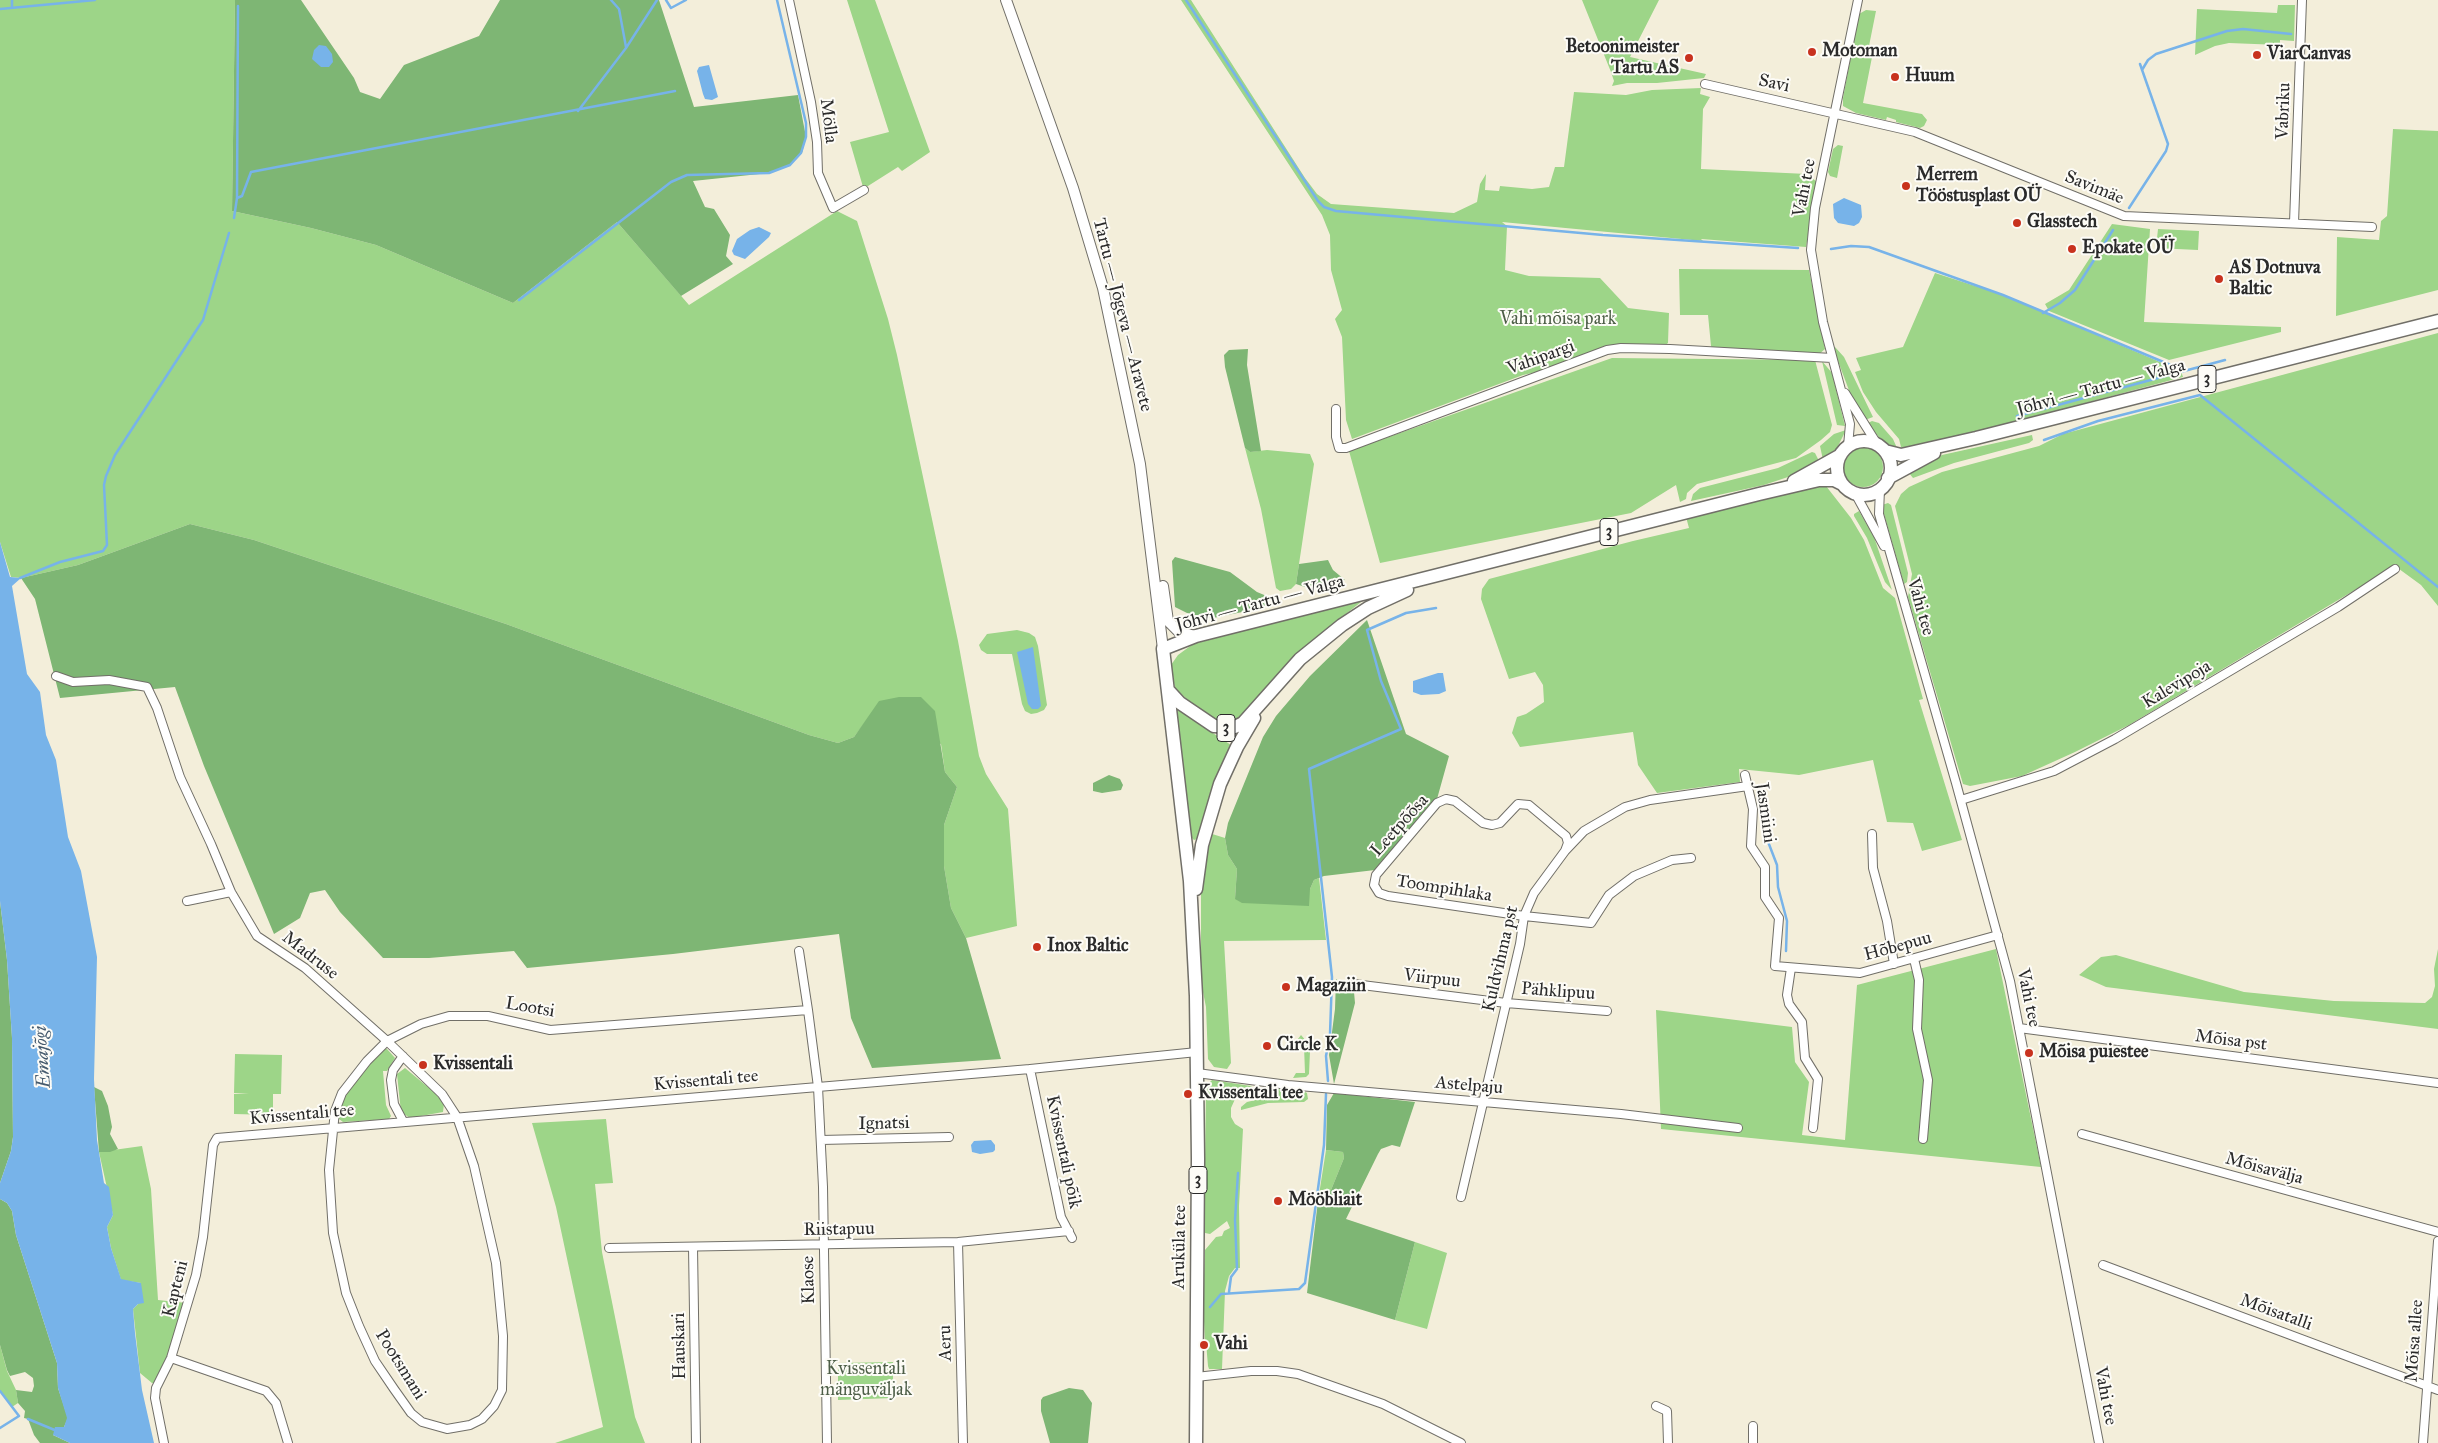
<!DOCTYPE html>
<html>
<head>
<meta charset="utf-8">
<style>
  body { margin:0 }
  canvas { display:block; background:#f3eeda }
</style>
</head>
<body>
<canvas width="2438" height="1443"></canvas>
<script>
const ctx = document.querySelector('canvas').getContext('2d');
ctx.lineJoin = 'round';
function fillPath(path, color) { ctx.fillStyle = color; ctx.fill(path, 'evenodd'); }
const poly = rows => new Path2D(rows.map(r => 'M' + r).join(''));
function stroke(path, color, width, dash) { ctx.strokeStyle = color; ctx.lineWidth = width; ctx.lineCap = dash ? 'butt' : 'round'; ctx.setLineDash(dash || []); ctx.stroke(path); }
function label(font, color, halo, rows, align = 'center') {
  ctx.font = font + ' "IM FELL Great Primer",serif'; ctx.lineWidth = 4; ctx.setLineDash([]); ctx.textBaseline = 'middle'; ctx.strokeStyle = halo; ctx.fillStyle = color; for (const [text, x, y, turn = 0] of rows) {
    ctx.save(); ctx.translate(x, y); ctx.rotate((+turn || 0) * Math.PI / 180); ctx.textAlign = isNaN(turn) ? turn : align; if (halo) ctx.strokeText(text, 0, 0); ctx.fillText(text, 0, 0); ctx.restore();
  }
}
const green = poly([
  [0,0,235,0,232,211,311,228,376,245,513,303,617,222,689,305,837,211,857,221,888,319,897,355,958,641,979,756,986,774,1008,809,1017,926,966,938,951,908,944,866,944,825,957,787,945,772,941,744,866,721,854,737,838,743,809,735,506,624,254,540,190,524,78,565,21,578,11,577,0,542],
  [847,0,875,0,930,152,902,171,898,167,868,186,863,187,850,142,889,132],
  [1181,0,1191,0,1305,178,1317,194,1331,204,1454,213,1477,202,1480,184,1486,174,1485,190,1499,191,1500,186,1532,189,1549,187,1555,167,1564,167,1574,92,1626,95,1652,90,1701,88,1700,94,1710,97,1703,109,1701,169,1807,174,1817,182,1806,247,1701,239,1703,241,1502,222,1507,226,1505,270,1529,276,1600,278,1628,308,1669,313,1668,343,1664,346,1616,345,1541,371,1523,375,1352,439,1346,420,1342,337,1335,319,1342,310,1331,270,1330,235,1322,215],
  [1582,0,1659,0,1630,57,1706,74,1704,78,1657,83,1627,83,1612,86,1614,81,1611,72],
  [2278,5,2295,5,2294,41,2280,40,2280,45,2229,43,2215,46,2195,55,2197,9,2277,13],
  [1866,10,1876,11,1868,51,1873,52,1863,103,1922,114,1927,120,1924,126,1920,128,1896,122,1896,120,1887,117,1886,120,1856,113,1843,106,1843,98,1859,14],
  [2393,129,2438,131,2438,290,2336,316,2337,237,2379,240,2381,221,2387,216],
  [1838,145,1843,146,1837,178,1830,176,1828,172,1833,149],
  [2112,224,2150,229,2144,322,2281,327,2281,332,2169,360,2049,311,2045,304,2069,290],
  [2158,229,2199,231,2198,250,2156,248],
  [1679,269,1809,270,1825,349,1818,355,1713,349,1711,346,1708,315,1680,315],
  [1935,273,2003,295,2181,371,2183,377,1943,441,1911,448,1901,447,1899,439,1876,412,1863,392,1855,372,1861,370,1856,358,1903,347],
  [2438,333,2438,606,2421,585,2395,566,2129,725,2075,752,2022,776,1970,786,1963,784,1908,597,1912,574,1895,506,1901,494,1909,487,1942,472,2039,446,2063,434],
  [1835,347,1844,357,1873,417,1865,420,1853,401,1835,353],
  [1612,358,1815,360,1832,425,1830,432,1821,440,1796,458,1697,484,1687,493,1686,499,1680,502,1676,485,1631,513,1380,563,1349,451],
  [1822,361,1832,373,1845,426,1837,425],
  [1872,421,1879,423,1893,439,1897,448,1884,443,1872,429,1868,423],
  [1846,430,1837,448,1823,460,1820,446,1834,434],
  [2032,435,2033,440,2029,443,1954,463,1913,478,1909,473,1942,455],
  '1843 467a20 20 0 1 1 40 0a20 20 0 1 1-40 0Z',
  [1245,448,1250,452,1267,450,1310,454,1314,464,1296,584,1291,589,1280,591,1276,588,1261,509],
  [1812,452,1815,453,1819,461,1800,473,1764,485,1691,501,1693,494,1700,488,1778,468],
  [1821,486,1826,486,1851,518,1864,540,1883,588,1895,598,1923,699,1919,700,1962,840,1922,851,1913,823,1887,822,1873,760,1799,775,1739,769,1740,782,1657,793,1638,765,1633,732,1520,747,1512,733,1517,717,1526,714,1544,702,1543,685,1535,672,1509,679,1481,599,1482,589,1489,579,1633,541,1689,528,1686,517],
  [1888,503,1891,505,1908,573,1907,582,1904,584,1884,514,1882,505],
  [1859,511,1874,537,1892,590,1885,582,1867,538,1854,516,1854,514],
  [1354,602,1361,602,1304,647,1262,691,1246,714,1239,719,1229,723,1217,722,1193,705,1175,688,1171,665,1178,655,1193,644],
  [1017,630,1029,633,1035,637,1038,646,1047,705,1044,710,1037,713,1031,714,1025,711,1022,704,1012,654,987,654,981,650,979,645,987,634],
  [1178,710,1231,745,1197,839,1194,840,1190,836,1176,711],
  [1209,833,1225,838,1228,855,1237,869,1235,899,1310,889,1314,880,1319,878,1326,940,1224,941,1231,1063,1227,1069,1214,1067,1208,1059,1206,1007,1201,982,1201,887],
  [1996,949,2041,1167,1661,1129,1656,1010,1792,1027,1795,1062,1809,1082,1802,1135,1845,1140,1857,985],
  [2438,949,2438,1029,2106,987,2079,975,2101,957,2116,955,2244,992,2334,1001,2425,1003,2432,997,2435,986,2434,969],
  [1301,1035,1307,1042,1310,1051,1309,1074,1306,1077,1293,1078,1296,1073,1305,1073,1304,1046,1301,1046,1300,1039,1298,1039],
  [382,1049,387,1049,395,1058,387,1071,383,1071,386,1105,391,1116,389,1119,343,1122,339,1119,339,1110,345,1095,357,1078],
  [235,1054,282,1055,281,1094,273,1094,273,1115,234,1114,234,1094,249,1094,234,1093],
  [405,1068,435,1093,444,1104,443,1112,410,1118,401,1112,397,1074],
  [1212,1080,1251,1086,1254,1089,1251,1093,1236,1097,1231,1108,1231,1117,1235,1124,1243,1129,1239,1206,1240,1268,1235,1268,1229,1276,1225,1291,1222,1369,1209,1369,1208,1366,1206,1342,1205,1342,1203,1301,1205,1250,1216,1237,1222,1236,1224,1231,1230,1228,1227,1221,1210,1234,1205,1233,1204,1230,1206,1091,1207,1085],
  [1266,1087,1303,1091,1307,1093,1308,1099,1304,1102,1268,1103,1241,1110,1241,1107,1247,1102,1260,1099],
  [606,1119,613,1183,595,1184,602,1252,635,1417,645,1443,555,1443,603,1427,556,1207,532,1123],
  [142,1146,151,1189,158,1300,186,1303,169,1356,156,1383,152,1383,140,1373,133,1309,138,1304,141,1283,121,1280,111,1248,107,1227,113,1215,99,1152],
  [1326,1150,1343,1152,1344,1158,1331,1190,1318,1201],
  [1415,1242,1447,1253,1427,1329,1395,1320],
  [0,1345,7,1371,16,1390,18,1403,12,1407,0,1391],
  [893,1362,893,1398,838,1400,838,1363]
]);
const forest = poly([
  [235,0,301,0,354,78,360,92,380,99,404,65,479,36,500,0,659,0,694,107,798,95,806,137,802,153,788,166,769,173,693,181,705,207,714,209,730,235,726,256,733,264,681,296,617,222,513,303,376,245,311,228,232,211],
  [1248,349,1247,365,1261,451,1250,452,1245,448,1225,367,1224,355,1229,350],
  [190,524,254,540,506,624,809,735,838,743,854,737,879,701,899,697,921,697,935,711,945,772,957,787,944,825,944,866,951,908,966,938,1001,1059,872,1068,851,1018,839,934,673,954,527,968,514,951,429,958,383,958,340,912,325,890,310,893,300,918,274,934,204,766,175,687,60,698,35,599,21,578,78,565],
  [1175,557,1230,572,1257,592,1269,597,1269,604,1257,609,1213,618,1189,614,1175,607,1172,561],
  [1328,560,1333,570,1345,580,1308,588,1296,584,1299,564],
  [1367,620,1406,734,1449,756,1437,799,1375,870,1324,876,1314,880,1310,889,1309,906,1242,903,1235,899,1237,869,1228,855,1225,838,1228,823,1263,737,1276,716,1310,676],
  [1109,775,1120,779,1123,785,1121,790,1102,793,1093,791,1093,783],
  [0,901,7,960,12,1038,13,1137,11,1151,0,1183],
  [1336,979,1340,983,1349,984,1354,992,1355,1003,1334,1084,1329,1055,1335,1009],
  [94,1087,102,1091,108,1106,112,1127,110,1134,118,1149,110,1152,99,1152],
  [1334,1093,1415,1102,1400,1147,1392,1145,1381,1149,1378,1154,1346,1219,1415,1242,1395,1320,1307,1293,1318,1201,1331,1190,1344,1158,1343,1152,1326,1150,1327,1105],
  [0,1199,7,1203,12,1211,16,1235,57,1363,58,1388,68,1418,64,1427,53,1435,70,1443,40,1443,34,1435,28,1419,24,1418,25,1411,18,1403,16,1390,32,1392,34,1386,33,1378,25,1372,10,1376,7,1370,0,1345],
  [1069,1388,1083,1390,1092,1403,1088,1443,1050,1443,1041,1411,1041,1400,1043,1397]
]);
const water = poly([
  [319,45,326,46,332,54,333,62,329,67,321,67,312,59,314,50],
  [709,65,718,97,712,100,705,99,703,94,697,71,699,67],
  [1844,198,1861,205,1862,217,1859,223,1854,226,1838,223,1834,218,1833,204],
  [759,227,771,233,769,237,745,259,734,255,732,251,737,239,750,230],
  [0,542,10,577,21,578,12,586,27,674,40,692,46,735,56,760,68,837,81,871,97,957,94,1079,97,1140,104,1183,109,1187,113,1215,107,1227,111,1248,121,1279,141,1283,144,1303,138,1304,133,1309,135,1333,142,1390,154,1443,70,1443,53,1435,55,1427,64,1427,67,1418,58,1388,57,1363,16,1235,12,1211,7,1203,0,1199,0,1183,11,1151,13,1137,12,1038,7,960,0,901],
  [1033,647,1041,706,1038,709,1032,709,1028,704,1017,652],
  [1438,673,1443,673,1446,691,1439,694,1421,695,1413,692,1413,681],
  [991,1140,995,1145,995,1150,993,1152,980,1154,972,1152,971,1145,974,1141]
]);
const stream = poly([
  [12,0,12,8],
  [611,0,619,9,626,47],
  [666,0,671,8,686,0],
  [1186,0,1318,201,1324,207,1336,211,1603,235,1798,248],
  [0,9,95,0],
  [2142,70,2148,60,2156,54,2227,31,2243,29,2291,34],
  [578,111,626,48,657,0],
  [237,198,238,6],
  [2129,208,2166,151,2168,144,2140,64],
  [234,218,237,198,242,196,251,172,675,91],
  [1831,249,1851,246,1869,247,2003,295,2185,371],
  [519,300,671,182,687,175,769,173,790,165,801,153,806,137,806,123,777,0],
  [2043,313,2060,303,2075,290,2113,230],
  [2017,416,2225,360],
  [2044,440,2098,421,2200,395,2438,587],
  [20,578,60,562,103,551,107,545,104,485,106,476,115,455,203,320,229,233],
  [1767,839,1777,865,1778,887,1787,921,1786,951],
  [1328,1081,1326,1056,1330,1034,1332,977,1309,769,1401,729,1381,681,1367,630,1406,613,1436,608],
  [1229,1292,1231,1277,1237,1269,1235,1220,1238,1173],
  [1210,1307,1221,1294,1299,1289,1305,1283,1324,1145,1326,1094],
  [0,1391,19,1416,0,1428],
  [28,1419,57,1431]
]);
const minor = poly([
  [789,0,811,102,817,142,818,173,833,208,864,190],
  [1705,84,1915,132,2124,216,2372,227],
  [2294,223,2302,0],
  [1845,393,1877,444],
  [1336,409,1336,437,1339,448,1346,448,1607,350,1621,348,1670,349,1832,358],
  [1848,446,1850,424,1823,322,1811,250,1815,208,1858,0],
  [1880,489,1879,514,1956,783,2010,981,2099,1443],
  [1855,493,1884,546],
  [56,676,73,682,109,680,147,687,157,708,180,777,211,844,231,892,257,936,305,968,387,1041,442,1094,457,1117,474,1166,496,1263,503,1336,502,1390,494,1406,482,1419,470,1425,447,1429,422,1422,411,1413,394,1389,375,1361,359,1326,346,1293,333,1233,329,1170,335,1111,342,1093,367,1061,387,1041,421,1024,449,1016,488,1016,550,1030,808,1010,818,1087,823,1187,827,1443],
  [1745,775,1753,809,1751,846,1765,867,1765,897,1779,918,1775,966,1860,973,1998,935],
  [1961,800,2054,771,2115,739,2338,607,2395,569],
  [1872,834,1873,868,1887,921,1894,964],
  [1565,851,1568,843,1566,836,1529,805,1518,804,1500,823,1492,825,1483,823,1455,801,1446,799,1437,803,1376,875,1374,885,1379,893,1388,896,1524,916,1591,923,1609,895,1634,876,1672,860,1691,858],
  [187,901,231,892],
  [799,951,808,1010],
  [1914,959,1919,980,1917,1029,1928,1080,1923,1139],
  [1791,968,1787,995,1789,1004,1802,1022,1805,1058,1818,1079,1813,1128],
  [1354,984,1506,1003,1607,1011],
  [2019,1028,2438,1083],
  [1030,1069,1061,1217,1072,1238],
  [1197,1073,1288,1085,1621,1114,1738,1128],
  [403,1121,394,1104,391,1080,393,1070,403,1056],
  [2082,1134,2438,1232],
  [821,1140,949,1137],
  [1461,1197,1520,944,1524,916,1534,893,1565,851,1584,831,1625,807,1650,800,1748,786],
  [958,1242,963,1443],
  [693,1247,696,1443],
  [609,1248,958,1242,1069,1231],
  [2103,1265,2438,1390],
  [171,1358,266,1391,276,1403,288,1443],
  [1196,1377,1251,1371,1277,1371,1298,1374,1383,1404,1461,1443],
  [1656,1406,1667,1411,1668,1443],
  [1753,1426,1753,1443],
  [164,1443,155,1398,156,1388,171,1358,196,1275,203,1237,213,1145,217,1138,1030,1069,1197,1052],
  [2423,1443,2438,1241]
]);
const secondary = poly([
  [1006,0,1073,188,1103,288,1140,464,1163,649],
  [1163,586,1168,621,1179,632,1196,636]
]);
const trunk = poly([
  '1837 468a27 27 0 1 1 54 0a27 27 0 1 1-54 0Z',
  [1885,451,1901,455,1976,438,2438,321],
  [1888,478,1934,453],
  [1794,481,1839,456],
  [1168,690,1180,703,1214,726,1235,727,1243,723,1300,659,1342,625,1368,608,1407,590],
  [1196,889,1202,845,1220,784,1237,747,1254,718],
  [1196,1443,1198,1159,1196,996,1190,881,1163,649,1196,636,1759,494,1819,480,1834,480,1842,484]
]);
const markers = [
  [1812,52,5,"#c8321e"],
  [2257,55,5,"#c8321e"],
  [1689,58,5,"#c8321e"],
  [1895,77,5,"#c8321e"],
  [1906,186,5,"#c8321e"],
  [2017,223,5,"#c8321e"],
  [2072,249,5,"#c8321e"],
  [2219,279,5,"#c8321e"],
  [1037,947,5,"#c8321e"],
  [1286,987,5,"#c8321e"],
  [1267,1046,5,"#c8321e"],
  [2029,1053,5,"#c8321e"],
  [423,1065,5,"#c8321e"],
  [1188,1094,5,"#c8321e"],
  [1278,1201,5,"#c8321e"],
  [1204,1345,5,"#c8321e"]
];
const shields = [
  [2207,379,18],
  [1609,532,18],
  [1226,728,18],
  [1198,1180,18]
];
const shieldNames = [
  ["3",2207,379],
  ["3",1609,532],
  ["3",1226,728],
  ["3",1198,1180]
];
const poiNames = [
  ["Betoonimeister",1679,48,"right"],
  ["Tartu AS",1679,69,"right"],
  ["Motoman",1822,52],
  ["ViarCanvas",2267,55],
  ["Huum",1905,77],
  ["Merrem",1916,176],
  ["Tööstusplast OÜ",1916,197],
  ["Glasstech",2027,223],
  ["Epokate OÜ",2082,249],
  ["AS Dotnuva",2229,269],
  ["Baltic",2229,290],
  ["Inox Baltic",1047,947],
  ["Magaziin",1296,987],
  ["Circle K",1277,1046],
  ["Mõisa puiestee",2039,1053],
  ["Kvissentali",433,1065],
  ["Kvissentali tee",1198,1094],
  ["Mööbliait",1288,1201],
  ["Vahi",1214,1345]
];
const streetNames = [
  ["Savi",1774,84,12],
  ["Vabriku",2284,111,-88],
  ["Mölla",828,121,83],
  ["Vahi tee",1805,188,-79],
  ["Savimäe",2094,188,22],
  ["Tartu — Jõgeva — Aravete",1122,315,76],
  ["Vahipargi",1541,358,-20],
  ["Jõhvi — Tartu — Valga",2101,388,-15],
  ["Jõhvi — Tartu — Valga",1260,604,-15],
  ["Vahi tee",1920,607,74],
  ["Kalevipoja",2177,685,-31],
  ["Jasmiini",1765,813,82],
  ["Leetpõõsa",1400,826,-48],
  ["Toompihlaka",1444,889,9],
  ["Hõbepuu",1898,947,-15],
  ["Madruse",310,956,38],
  ["Kuldvihma pst",1501,959,-77],
  ["Viirpuu",1432,979,7],
  ["Pähklipuu",1558,992,4],
  ["Vahi tee",2028,998,78],
  ["Lootsi",530,1008,10],
  ["Mõisa pst",2231,1041,7],
  ["Kvissentali tee",706,1081,-5],
  ["Astelpaju",1469,1086,5],
  ["Kvissentali tee",302,1115,-5],
  ["Ignatsi",884,1124,-1],
  ["Kvissentali põik",1063,1152,78],
  ["Mõisavälja",2264,1169,15],
  ["Riistapuu",839,1230,-1],
  ["Aruküla tee",1180,1247,-89],
  ["Klaose",809,1280,-91],
  ["Kapteni",176,1289,-76],
  ["Mõisatalli",2276,1313,20],
  ["Mõisa allee",2415,1341,-86],
  ["Aeru",946,1343,-91],
  ["Hauskari",680,1346,-91],
  ["Pootsmani",400,1365,58],
  ["Vahi tee",2105,1396,79]
];
const parkNames = [
  ["Vahi mõisa park",1558,320],
  ["Kvissentali",866,1370],
  ["mänguväljak",866,1391]
];
const waterNames = [
  ["Emajõgi",43,1057,-94]
];
fillPath(green, '#9dd588');
fillPath(forest, '#7eb674');
fillPath(water, '#77b3e9');
stroke(stream, '#77b3e9', 2.5);
stroke(minor, '#716f68', 10);
stroke(secondary, '#716f68', 12);
stroke(trunk, '#716f68', 15);
stroke(minor, '#fff', 8);
stroke(secondary, '#fff', 10);
stroke(trunk, '#fff', 12);
for (const [x, y, r, color] of markers) { const dot = new Path2D(); dot.arc(x, y, r, 0, 2 * Math.PI); ctx.fillStyle = color; ctx.fill(dot); stroke(dot, '#fdfcf7', 2); }
for (const [x, y, w] of shields) { const box = new Path2D(); box.roundRect(x - w / 2, y - 13.5, w, 27, 4); ctx.fillStyle = '#fdfcf7'; ctx.fill(box); stroke(box, '#2b2b2b', 1); }
label('bold 16px', '#2b2b2b', null, shieldNames);
label('bold 18px', '#2b2b2b', '#fdfcf7', poiNames, 'left');
label('18px', '#2b2b2b', '#fdfcf7', streetNames);
label('18px', '#4d5e47', '#fdfcf7', parkNames);
label('italic 19px', '#465b6e', '#fdfcf7', waterNames);
</script>
</body>
</html>
